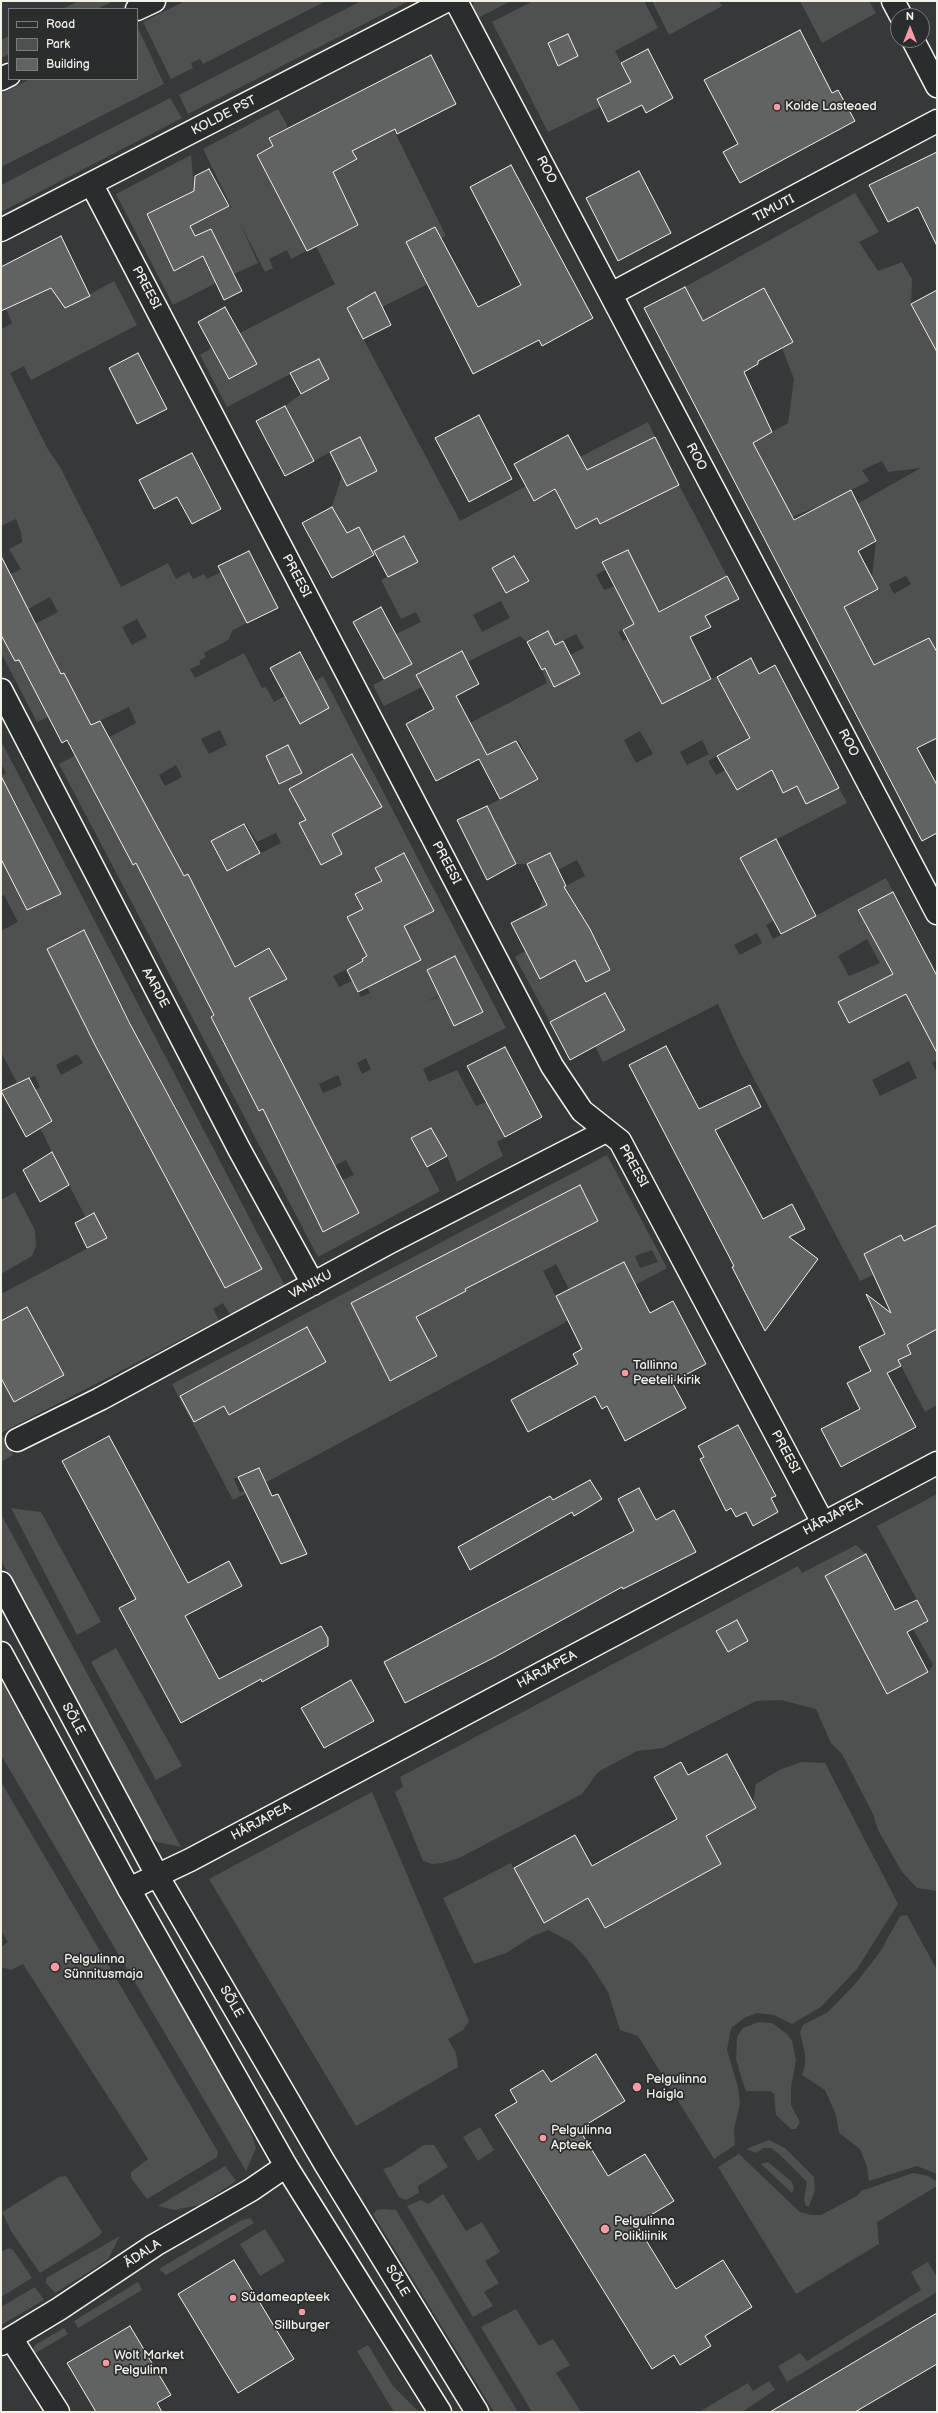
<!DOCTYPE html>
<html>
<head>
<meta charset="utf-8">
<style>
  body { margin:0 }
  #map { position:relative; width:938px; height:2413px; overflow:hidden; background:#363939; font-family:"Balsamiq Sans",sans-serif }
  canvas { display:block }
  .frame { position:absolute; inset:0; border:2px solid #f4f1e8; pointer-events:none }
  .legend { position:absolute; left:8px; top:8px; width:130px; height:72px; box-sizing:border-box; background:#2a2d2e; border:1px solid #7b7b78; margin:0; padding:5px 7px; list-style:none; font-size:12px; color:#f4f1e8 }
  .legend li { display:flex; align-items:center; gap:8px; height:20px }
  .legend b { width:20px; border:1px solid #7b7b78 }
  .north { position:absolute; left:890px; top:8px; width:40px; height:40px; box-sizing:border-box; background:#2a2d2e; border:1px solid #7b7b78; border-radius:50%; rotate:0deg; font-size:11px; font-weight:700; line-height:16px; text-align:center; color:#f4f1e8 }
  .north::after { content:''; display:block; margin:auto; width:14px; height:18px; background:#ff9aa2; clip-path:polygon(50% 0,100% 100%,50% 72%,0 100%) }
</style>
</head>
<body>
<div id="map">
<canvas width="938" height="2413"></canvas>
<div class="frame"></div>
<ul class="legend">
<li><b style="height:5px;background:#2a2d2e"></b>Road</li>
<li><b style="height:11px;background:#4e514f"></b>Park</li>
<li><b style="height:11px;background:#616362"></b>Building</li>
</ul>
<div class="north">N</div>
</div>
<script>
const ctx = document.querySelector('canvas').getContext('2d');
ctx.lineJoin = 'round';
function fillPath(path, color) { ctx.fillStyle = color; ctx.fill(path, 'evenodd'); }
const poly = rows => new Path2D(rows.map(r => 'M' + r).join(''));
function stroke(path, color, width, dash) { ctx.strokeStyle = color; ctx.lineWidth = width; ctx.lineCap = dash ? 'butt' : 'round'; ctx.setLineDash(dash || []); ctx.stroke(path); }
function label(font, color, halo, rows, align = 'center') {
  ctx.font = font + ' "Balsamiq Sans",sans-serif'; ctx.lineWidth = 3.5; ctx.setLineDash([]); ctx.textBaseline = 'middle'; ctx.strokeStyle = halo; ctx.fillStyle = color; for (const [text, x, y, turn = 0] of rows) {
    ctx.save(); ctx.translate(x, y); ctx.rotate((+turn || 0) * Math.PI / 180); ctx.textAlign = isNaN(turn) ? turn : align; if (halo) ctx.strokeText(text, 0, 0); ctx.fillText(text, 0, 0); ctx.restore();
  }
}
const green = poly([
  [79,1,113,1,97,9,62,9],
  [185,1,326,1,203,64,200,59,191,63,193,68,171,79,143,22],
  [361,1,409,1,188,114,179,95],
  [474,1,511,1,478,18,473,8],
  [533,1,644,1,658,28,615,51,631,82,597,99,600,107,548,132,492,22],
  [568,34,578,56,558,66,548,43],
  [652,1,719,1,722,6,669,35],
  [800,1,869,1,876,13,822,43],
  [137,26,164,84,1,167,1,94,30,79,137,79],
  [9,36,9,54,1,58,1,40],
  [170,98,182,118,1,212,1,185],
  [278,109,288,127,269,137,273,146,257,155,275,189,312,248,291,259,287,250,269,259,273,268,265,272,240,223,258,263,234,274,228,263,210,271,216,283,173,305,116,194,191,155,194,188,232,208,203,149],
  [177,199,205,256,174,270,147,214],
  [387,116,446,236,441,238,435,227,406,242,428,284,382,307,375,293,347,308,460,521,526,486,534,501,555,490,576,529,597,518,601,525,611,519,580,457,648,422,655,437,614,457,623,474,644,502,679,485,727,576,618,632,623,641,628,639,662,704,721,674,729,689,743,702,734,708,742,724,761,733,708,761,716,775,725,770,769,764,783,793,797,786,839,788,847,803,740,858,762,899,782,916,766,925,773,939,886,878,893,892,859,910,884,959,919,941,934,967,901,984,937,1025,937,1060,932,1063,937,1072,937,1225,921,1233,927,1245,937,1329,937,1405,925,1412,898,1360,911,1354,904,1340,910,1255,901,1235,864,1254,873,1275,860,1281,740,1052,718,1004,603,1062,595,1046,625,1030,605,993,550,1022,515,957,525,951,540,978,551,931,539,909,543,898,585,876,577,860,558,870,550,853,527,864,516,864,487,806,538,779,518,740,487,755,470,723,547,683,542,670,545,668,554,687,579,675,570,655,584,648,576,634,555,645,548,631,527,642,520,636,455,668,450,658,416,675,422,687,384,706,373,685,412,664,396,634,421,622,416,612,401,619,381,580,418,561,404,536,375,551,374,555,359,527,347,533,332,507,342,475,330,452,314,461,285,406,301,394,329,379,319,359,227,407,200,355,212,348,230,379,257,364,240,333,335,284,316,246,358,225,331,173,357,160,352,151],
  [628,550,653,600,628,612,615,586,604,590,596,575,605,570,602,562],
  [514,556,529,581,507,593,492,568],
  [501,601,510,618,482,632,473,615],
  [640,731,653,754,636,763,624,740],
  [702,740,709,754,687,765,680,752],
  [757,933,762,943,740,955,734,945],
  [867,939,880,963,849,976,838,956],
  [602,954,610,970,586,982,578,966],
  [838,1002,875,1010,849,1023],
  [909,1061,917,1078,880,1096,872,1080],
  [855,193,879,232,859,242,878,271,902,262,912,279,911,304,937,350,937,652,929,638,901,652,877,670,844,607,878,589,872,577,876,541,857,504,921,468,888,472,882,461,862,470,869,481,824,504,792,517,753,443,788,423,794,379,782,348,793,342,764,289,723,360,685,287],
  [906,576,911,584,894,594,889,584],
  [114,281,137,325,31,380,24,366,10,373,47,448,60,467,121,587,168,563,176,579,189,572,193,579,204,574,207,579,221,572,247,623,233,630,228,640,204,653,206,657,199,661,201,664,190,669,195,678,244,653,262,688,266,687,274,702,285,696,300,724,329,708,315,681,323,676,506,1028,423,1069,429,1082,457,1070,476,1106,486,1102,505,1137,497,1142,503,1156,457,1182,447,1156,431,1128,412,1138,440,1191,318,1257,59,764,136,723,129,707,93,724,92,728,64,673,34,689,48,717,37,722,1,653,1,635,15,661,46,645,35,624,58,612,50,597,28,609,1,579,21,569,9,549,22,542,21,532,16,519,1,526,1,329,12,323,6,309,52,288,65,308],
  [137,619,147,637,132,645,122,627],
  [220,730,227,745,209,754,201,739],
  [117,752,168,846,133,865,83,770],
  [352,754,382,807,352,824,323,770],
  [293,755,302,773,279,784,270,766],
  [176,765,182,777,165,786,159,775],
  [245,823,257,842,276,833,281,843,227,870,211,841],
  [334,838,342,854,321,865,312,849],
  [405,853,434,911,405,926,375,868],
  [187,874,236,968,199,987,151,893],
  [388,946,399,957,405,969,367,987,370,993,361,997,352,981,339,987,333,976,354,966,360,978,368,973,362,959],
  [269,949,286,979,259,993,248,960],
  [468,982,483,1012,454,1026,440,996,423,1003],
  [248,997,259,1110,211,1017],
  [366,1058,371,1069,362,1074,357,1063],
  [338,1075,342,1085,323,1093,319,1084],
  [311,1120,334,1166,346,1160,354,1175,342,1180,359,1213,323,1232,276,1138],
  [1,741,285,1286,231,1316,223,1303,213,1309,219,1320,1,1433,13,1455,1,1462,1,1378,14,1402,63,1375,1,1321,1,1294,107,1238,94,1213,86,1218,40,1128,52,1121,35,1090,40,1087,35,1076,17,1083,1,1052,1,931,18,922,4,895,1,896,1,859,27,910,60,894,1,776,6,773,1,764],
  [84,930,131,1024,94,1042,47,949],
  [145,1051,196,1145,160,1165],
  [77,1054,83,1063,61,1075,56,1065],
  [211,1172,262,1269,225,1288,174,1192],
  [607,1155,667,1268,233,1500,172,1384],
  [580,1186,598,1221,499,1271],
  [652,1250,658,1262,640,1268,635,1256],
  [447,1254,466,1291,370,1340,351,1303],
  [624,1262,635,1283,584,1310,573,1288],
  [556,1264,580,1311,567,1318,543,1271],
  [307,1327,326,1362,229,1415,210,1380],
  [426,1335,437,1357,390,1381,379,1360],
  [195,1387,209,1414,194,1422,180,1395],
  [259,1468,265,1481,240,1493,234,1479],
  [15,1192,35,1230,36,1246,32,1256,1,1274,1,1200],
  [937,1494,937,1891,917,1888,902,1872,878,1830,873,1814,842,1754,831,1743,816,1709,781,1700,756,1701,663,1748,637,1751,598,1772,582,1794,459,1858,443,1863,432,1864,423,1861,395,1792,403,1787,400,1777,798,1566,802,1573,856,1545,866,1554,825,1577,887,1693,928,1672,933,1665,913,1629,928,1620,877,1526],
  [716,1631,748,1641,728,1652],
  [11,1508,41,1512,101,1622,77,1635],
  [1,1514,181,1847,157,1842,150,1837,142,1826,1,1560],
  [116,1648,182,1766,156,1780,91,1662],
  [1,1680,247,2120,256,2148,246,2171,1,1755],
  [802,1762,825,1763,898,1904,857,1969,821,2007,792,2024,774,2015,757,2013,744,2018,731,2028,727,2050,738,2087,740,2104,734,2129,735,2145,714,2159,638,2036,620,2030,608,1992,587,1959,571,1942,548,1930,533,1936,506,1953,474,1964,443,1898,511,1863,544,1923,588,1898,605,1928,721,1864,706,1836,756,1808,753,1803,756,1784,781,1769],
  [1,1782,218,2152,217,2157,147,2199,131,2178,131,2172,148,2159,23,1964,11,1970,1,1967,1,1947,8,1942,1,1930],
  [372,1792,469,2021,463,2030,448,2039,456,2053,458,2067,356,2126,209,1879],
  [907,1915,937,1970,937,2174,917,2166,869,2181,867,2167,860,2149,839,2133,836,2115,825,2090,802,2075,805,2066,805,2054,800,2032,803,2025,828,2012,856,1983,880,1952,900,1916],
  [759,2022,772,2023,787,2034,792,2041,796,2060,791,2088,791,2105,800,2122,796,2129,791,2129,776,2115,774,2094,770,2091,746,2091,742,2080,736,2059,737,2037,743,2028],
  [480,2127,494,2150,478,2161,463,2137],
  [769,2140,785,2148,814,2177,815,2190,809,2206,806,2206,804,2200,807,2182,779,2154,771,2148,763,2148,756,2153,746,2149],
  [424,2145,434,2145,448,2167,418,2186,419,2193,406,2200,399,2197,383,2169,392,2166],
  [739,2154,800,2212,811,2215,821,2215,857,2196,861,2191,913,2173,928,2176,936,2181,937,2186,877,2222,879,2244,796,2294,718,2167],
  [768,2162,792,2182,794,2188,792,2193,761,2164],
  [225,2166,236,2181,199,2205,174,2210,158,2206],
  [66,2176,102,2232,99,2236,40,2273,11,2231,2,2212,59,2177],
  [443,2194,466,2231,482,2222,500,2252,485,2261,499,2283,484,2292,493,2306,473,2317,407,2206,421,2200,428,2204],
  [384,2209,396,2210,518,2412,494,2412,373,2214,377,2210],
  [250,2218,254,2223,166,2275,159,2269,240,2221],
  [265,2229,285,2261,260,2276,240,2244],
  [120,2236,108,2259,95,2268,55,2293,46,2283,46,2278],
  [9,2248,13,2250,32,2278,1,2297,1,2252],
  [928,2262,937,2277,937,2292,787,2382,778,2366,800,2353,807,2361,921,2290,911,2272],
  [138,2282,142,2290,78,2328,74,2321],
  [35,2287,44,2300,1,2325,1,2307],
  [516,2309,539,2346,553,2339,570,2365,556,2373,581,2412,532,2412,481,2327],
  [64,2328,68,2334,39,2351,35,2353,32,2351,35,2345],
  [368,2345,393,2386,419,2412,394,2412,357,2351],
  [769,2381,775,2390,742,2412,699,2412,748,2383,753,2391]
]);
const building = poly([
  [800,30,832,93,838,90,855,121,740,183,723,152,738,144,704,80,800,30],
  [568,34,578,56,558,66,548,43,568,34],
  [648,49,673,98,646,113,642,105,608,122,597,99,631,82,621,63,648,49],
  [431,55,456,104,397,134,395,129,352,151,357,159,333,172,358,225,307,251,257,155,273,146,269,138,431,55],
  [937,152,937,246,918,207,888,222,869,185,937,152],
  [511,165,593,318,542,346,539,340,473,374,406,242,435,227,478,307,521,285,470,187,511,165],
  [209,169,229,206,190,226,195,236,211,229,242,291,224,300,203,256,174,271,147,214,194,191,195,176,209,169],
  [639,171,671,233,618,261,586,198,639,171],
  [61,236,90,296,65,308,51,288,1,311,1,267,61,236],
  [685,287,703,321,764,288,793,342,758,361,758,364,744,372,772,432,753,443,794,520,851,490,876,541,858,551,878,589,844,607,874,665,929,638,937,652,937,738,917,748,937,785,937,833,922,841,644,308,685,287],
  [937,290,937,352,911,304,937,290],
  [375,292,391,325,363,339,347,308,375,292],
  [225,307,257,364,229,379,198,322,225,307],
  [138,353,167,409,137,424,109,368,138,353],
  [319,359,329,379,301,394,290,373,319,359],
  [285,406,314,461,285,476,256,421,285,406],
  [479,415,512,479,469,502,435,438,479,415],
  [568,435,587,470,655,437,679,485,600,524,597,518,576,529,555,489,534,501,514,464,568,435],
  [360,437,377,471,347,486,330,452,360,437],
  [192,453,221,509,192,524,177,497,154,509,139,480,192,453],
  [332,507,347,533,359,527,374,555,332,578,302,523,332,507],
  [404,536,418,562,388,577,374,551,404,536],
  [628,550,659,612,727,576,739,599,705,616,711,627,690,637,711,679,662,704,623,630,634,624,602,562,628,550],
  [249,551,278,608,247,623,218,566,249,551],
  [1,556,61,674,64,673,91,725,100,721,184,876,188,874,235,967,269,948,287,979,249,998,359,1213,323,1232,263,1109,259,1111,211,1017,214,1015,136,863,133,865,67,740,62,743,19,660,15,661,1,635,1,556],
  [514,556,529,581,506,593,492,568,514,556],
  [381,607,412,664,384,679,353,622,381,607],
  [548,631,555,645,563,641,580,674,554,687,545,668,542,670,527,642,548,631],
  [462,651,479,684,456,696,487,755,516,741,538,779,500,799,479,759,436,781,406,724,434,709,416,675,462,651],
  [300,652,329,708,300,724,270,668,300,652],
  [751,658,759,674,775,665,839,788,806,804,797,786,783,793,772,770,737,790,717,756,750,738,717,677,751,658],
  [288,745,302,773,279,784,266,756,288,745],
  [352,754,382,807,332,834,342,854,321,865,299,823,306,820,289,789,352,754],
  [1,776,61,894,27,910,1,859,1,776],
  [487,806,516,864,487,880,457,820,487,806],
  [244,824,260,853,227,871,211,841,244,824],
  [776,839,816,916,781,934,740,858,776,839],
  [404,853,434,911,404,926,421,960,358,992,347,970,363,961,362,959,367,956,347,917,363,909,355,894,382,881,375,868,404,853],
  [550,853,566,886,564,887,590,929,610,970,586,982,575,960,540,979,511,923,547,905,527,864,550,853],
  [893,892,937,976,937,1053,906,994,849,1023,838,1002,893,974,858,910,893,892],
  [84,930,130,1024,262,1269,225,1288,95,1045,47,949,84,930],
  [455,956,483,1012,454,1026,427,970,455,956],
  [605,993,625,1030,570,1060,550,1022,605,993],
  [666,1046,699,1109,750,1085,761,1107,715,1130,763,1219,792,1204,805,1229,789,1237,818,1259,765,1331,732,1267,734,1266,629,1065,666,1046],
  [505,1047,542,1117,505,1137,467,1066,505,1047],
  [29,1078,52,1121,26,1137,1,1091,29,1078],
  [431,1128,447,1156,427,1167,411,1138,431,1128],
  [52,1152,69,1185,40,1202,23,1170,52,1152],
  [580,1185,598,1221,465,1289,466,1291,416,1317,437,1356,390,1381,351,1303,580,1185],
  [94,1213,107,1238,87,1248,75,1223,94,1213],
  [937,1225,937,1329,907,1345,911,1354,898,1360,901,1366,887,1373,916,1427,841,1467,821,1429,860,1409,847,1383,871,1371,859,1347,885,1334,866,1294,891,1313,864,1254,901,1235,904,1241,937,1225],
  [624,1262,650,1313,673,1301,706,1364,672,1382,686,1408,625,1441,607,1406,602,1409,595,1396,528,1432,511,1400,578,1364,573,1354,582,1349,556,1296,624,1262],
  [27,1307,64,1375,14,1402,1,1378,1,1321,27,1307],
  [307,1327,326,1362,229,1415,224,1406,194,1422,180,1396,307,1327],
  [738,1425,776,1496,771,1498,778,1512,753,1526,746,1512,736,1517,731,1508,726,1511,700,1459,704,1457,698,1446,738,1425],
  [109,1436,188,1583,229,1561,242,1586,185,1616,219,1679,321,1626,328,1638,328,1646,262,1682,261,1679,181,1723,119,1608,136,1599,62,1461,109,1436],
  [259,1468,272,1496,278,1494,307,1554,281,1564,238,1477,259,1468],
  [590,1480,602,1499,574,1516,572,1512,470,1570,458,1547,550,1496,553,1500,590,1480],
  [639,1488,656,1520,674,1510,696,1552,623,1589,622,1587,495,1657,405,1703,384,1662,634,1531,618,1499,639,1488],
  [866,1554,895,1610,917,1600,928,1621,907,1632,928,1672,887,1694,825,1576,866,1554],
  [737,1620,748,1641,728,1652,716,1631,737,1620],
  [351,1680,374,1721,324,1748,301,1708,351,1680],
  [727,1754,756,1808,706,1836,721,1864,605,1928,588,1898,544,1923,514,1868,575,1835,592,1866,677,1819,654,1777,681,1762,688,1775,727,1754],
  [596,2054,625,2101,579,2129,608,2176,645,2154,674,2201,636,2224,676,2289,723,2260,752,2307,705,2336,711,2346,680,2365,674,2355,652,2369,495,2115,517,2102,510,2090,543,2070,551,2082,596,2054],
  [234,2260,294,2359,238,2393,178,2294,234,2260],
  [937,2313,937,2364,855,2412,770,2412,937,2313],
  [130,2326,171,2395,157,2403,162,2412,96,2412,67,2363,130,2326]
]);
const minor = poly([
  [456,1,937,913],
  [92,185,552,1066,582,1111,620,1141,823,1523],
  [611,294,937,121],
  [1,690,239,1149,313,1284],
  [17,1440,100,1399,388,1243,606,1131],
  [129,1889,190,1860,937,1463],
  [11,2338,58,2412],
  [1,2344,59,2309,155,2245,251,2190,286,2166]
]);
const tertiary = poly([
  [893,1,901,16],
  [137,9,154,1],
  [913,40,937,86],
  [1,79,9,75],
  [1,230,446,1]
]);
const secondary = poly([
  [1,1583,157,1875,324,2162,477,2412],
  [1,1653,129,1889,286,2166,440,2412]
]);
const markers = [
  [777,107,4,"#ff9aa2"],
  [625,1373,4,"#ff9aa2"],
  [55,1967,5,"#ff9aa2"],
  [637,2087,5,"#ff9aa2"],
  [543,2138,4,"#ff9aa2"],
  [605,2229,5,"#ff9aa2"],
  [233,2298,4,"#ff9aa2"],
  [302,2312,4,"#ff9aa2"],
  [106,2363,4,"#ff9aa2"]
];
const poiNames = [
  ["Kolde Lasteaed",785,107],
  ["Tallinna",633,1366],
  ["Peeteli kirik",633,1381],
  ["Pelgulinna",64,1960],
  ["Sünnitusmaja",64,1975],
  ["Pelgulinna",646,2080],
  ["Haigla",646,2095],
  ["Pelgulinna",551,2131],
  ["Apteek",551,2146],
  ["Pelgulinna",614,2222],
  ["Polikliinik",614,2237],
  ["Südameapteek",241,2298],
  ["Sillburger",302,2326,"center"],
  ["Wolt Market",114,2356],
  ["Pelgulinn",114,2371]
];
const streetNames = [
  ["KOLDE PST",224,116,-27],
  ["ROO",546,170,63],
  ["TIMUTI",774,209,-28],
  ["PREESI",146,288,62],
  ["ROO",696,457,62],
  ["PREESI",296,576,62],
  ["ROO",848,743,62],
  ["PREESI",446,863,62],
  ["AARDE",155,988,62],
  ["PREESI",633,1166,61],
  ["VANIKU",311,1285,-28],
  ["PREESI",785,1452,62],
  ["HÄRJAPEA",833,1517,-28],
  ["HÄRJAPEA",547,1670,-28],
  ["SÕLE",73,1719,62],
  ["HÄRJAPEA",261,1822,-28],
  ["SÕLE",231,2002,60],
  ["ÄDALA",143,2254,-33],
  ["SÕLE",397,2281,59]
];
fillPath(green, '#4e514f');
fillPath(building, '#616362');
stroke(building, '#f4f1e8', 1);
stroke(minor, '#f4f1e8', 25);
stroke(tertiary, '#f4f1e8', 25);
stroke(secondary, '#f4f1e8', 25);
stroke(minor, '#2a2d2e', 22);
stroke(tertiary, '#2a2d2e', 22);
stroke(secondary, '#2a2d2e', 22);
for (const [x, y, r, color] of markers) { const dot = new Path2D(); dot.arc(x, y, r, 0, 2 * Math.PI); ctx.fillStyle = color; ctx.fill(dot); stroke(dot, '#2a2d2e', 1.5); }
label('13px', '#f4f1e8', '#2a2d2e', poiNames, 'left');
label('13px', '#f4f1e8', '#2a2d2e', streetNames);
</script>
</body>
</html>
